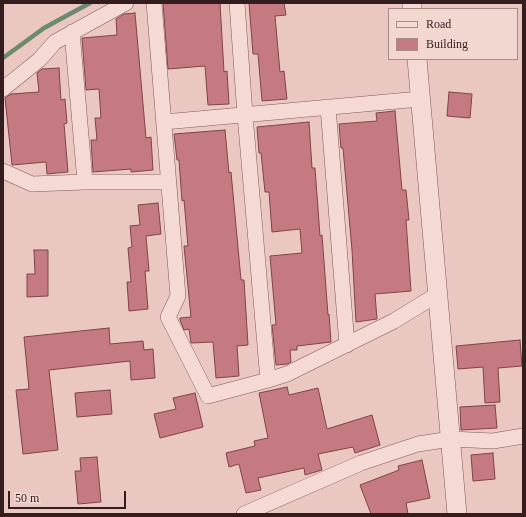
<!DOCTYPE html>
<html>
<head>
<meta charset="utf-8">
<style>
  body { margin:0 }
  #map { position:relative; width:526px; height:517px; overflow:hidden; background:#eac8c1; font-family:Georgia,serif }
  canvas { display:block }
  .frame { position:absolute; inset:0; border:4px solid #331d1e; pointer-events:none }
  .legend { position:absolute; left:388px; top:8px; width:130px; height:52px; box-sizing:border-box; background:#f2d6d0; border:1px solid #a68c89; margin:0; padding:5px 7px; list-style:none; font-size:12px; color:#331d1e }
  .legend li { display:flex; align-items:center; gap:8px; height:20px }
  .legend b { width:20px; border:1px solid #a68c89 }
  .scale { position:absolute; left:8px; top:491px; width:118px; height:18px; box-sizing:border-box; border:2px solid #331d1e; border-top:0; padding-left:5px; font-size:12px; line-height:14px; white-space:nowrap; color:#331d1e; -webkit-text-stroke:3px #f2d6d0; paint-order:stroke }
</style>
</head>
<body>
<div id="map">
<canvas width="526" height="517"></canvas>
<div class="frame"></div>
<ul class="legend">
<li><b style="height:5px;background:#f5d9d4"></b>Road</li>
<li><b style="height:11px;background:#c57a83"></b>Building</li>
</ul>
<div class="scale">50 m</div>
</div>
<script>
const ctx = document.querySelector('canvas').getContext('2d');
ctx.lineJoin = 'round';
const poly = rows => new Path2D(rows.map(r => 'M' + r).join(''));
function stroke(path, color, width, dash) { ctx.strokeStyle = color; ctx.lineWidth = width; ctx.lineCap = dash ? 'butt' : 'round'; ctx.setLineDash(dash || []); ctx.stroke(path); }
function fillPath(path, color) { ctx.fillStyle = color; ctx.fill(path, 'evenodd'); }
const stream = poly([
  [3,58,44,28,90,3]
]);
const building = poly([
  [163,3,220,3,224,72,227,71,229,104,208,105,205,66,168,69,163,3],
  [249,3,284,3,286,15,275,16,280,72,284,71,287,99,262,101,258,54,253,54,249,3],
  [135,13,146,138,151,137,153,170,131,172,131,169,93,172,91,140,97,140,95,118,101,118,99,89,86,90,82,38,117,35,116,19,124,14,135,13],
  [59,68,61,100,65,99,67,123,64,124,68,172,47,174,46,162,12,165,5,98,11,94,39,92,37,73,42,69,59,68],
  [449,92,472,94,470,118,447,116,449,92],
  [395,111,402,190,406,190,409,220,406,220,411,291,375,294,377,319,356,322,352,250,343,148,341,148,339,124,377,121,376,113,395,111],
  [309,122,312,168,315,168,320,236,322,235,328,315,329,314,331,342,297,346,297,350,290,350,291,362,287,364,276,365,272,325,276,325,270,256,302,253,300,229,272,232,269,192,265,192,261,153,259,153,257,127,309,122],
  [225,130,229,173,231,172,241,280,244,280,248,345,237,346,239,376,216,378,213,342,191,343,189,329,184,330,180,320,180,318,191,317,184,246,188,246,184,200,182,201,179,160,177,160,174,134,225,130],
  [158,203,161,234,146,236,149,271,145,271,148,309,129,311,127,282,131,282,128,248,132,247,130,226,140,225,138,205,158,203],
  [34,250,48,250,48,296,27,297,27,274,35,274,34,250],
  [109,328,110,344,143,341,144,350,153,349,155,378,131,380,130,361,49,370,58,450,23,454,16,390,29,389,24,337,109,328],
  [520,340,522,366,498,368,500,402,485,403,483,367,458,369,456,346,520,340],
  [287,387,289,395,318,388,327,429,372,415,380,445,355,453,353,447,318,454,322,470,305,475,304,468,258,478,261,490,246,493,239,464,229,467,226,453,255,446,254,441,268,438,259,393,287,387],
  [110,390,112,414,77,417,75,393,110,390],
  [195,393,203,427,160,438,154,414,176,409,173,398,195,393],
  [495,405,497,428,461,430,460,407,495,405],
  [493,453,495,479,473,481,471,455,493,453],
  [97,457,101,502,78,504,75,471,81,471,80,458,97,457],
  [422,460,430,498,406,503,408,514,371,514,360,485,399,470,398,466,422,460]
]);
const minor = poly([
  [154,3,178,296,168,317,208,396,268,380,287,374,394,321,438,294],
  [237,3,245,115,268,380],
  [72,32,85,182,168,182],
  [3,89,39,60,55,42,126,3],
  [328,107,347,345],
  [164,122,420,99],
  [3,171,32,184,85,182],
  [244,514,361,463,418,444,451,439,493,441,523,436]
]);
const tertiary = poly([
  [412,3,412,9],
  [417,59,457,514]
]);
stroke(stream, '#6c8972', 4.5);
fillPath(building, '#c57a83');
stroke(building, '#7f424a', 1);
stroke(minor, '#825a5a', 16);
stroke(tertiary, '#825a5a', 20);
stroke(minor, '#f5d9d4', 15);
stroke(tertiary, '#f5d9d4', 19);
</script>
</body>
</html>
